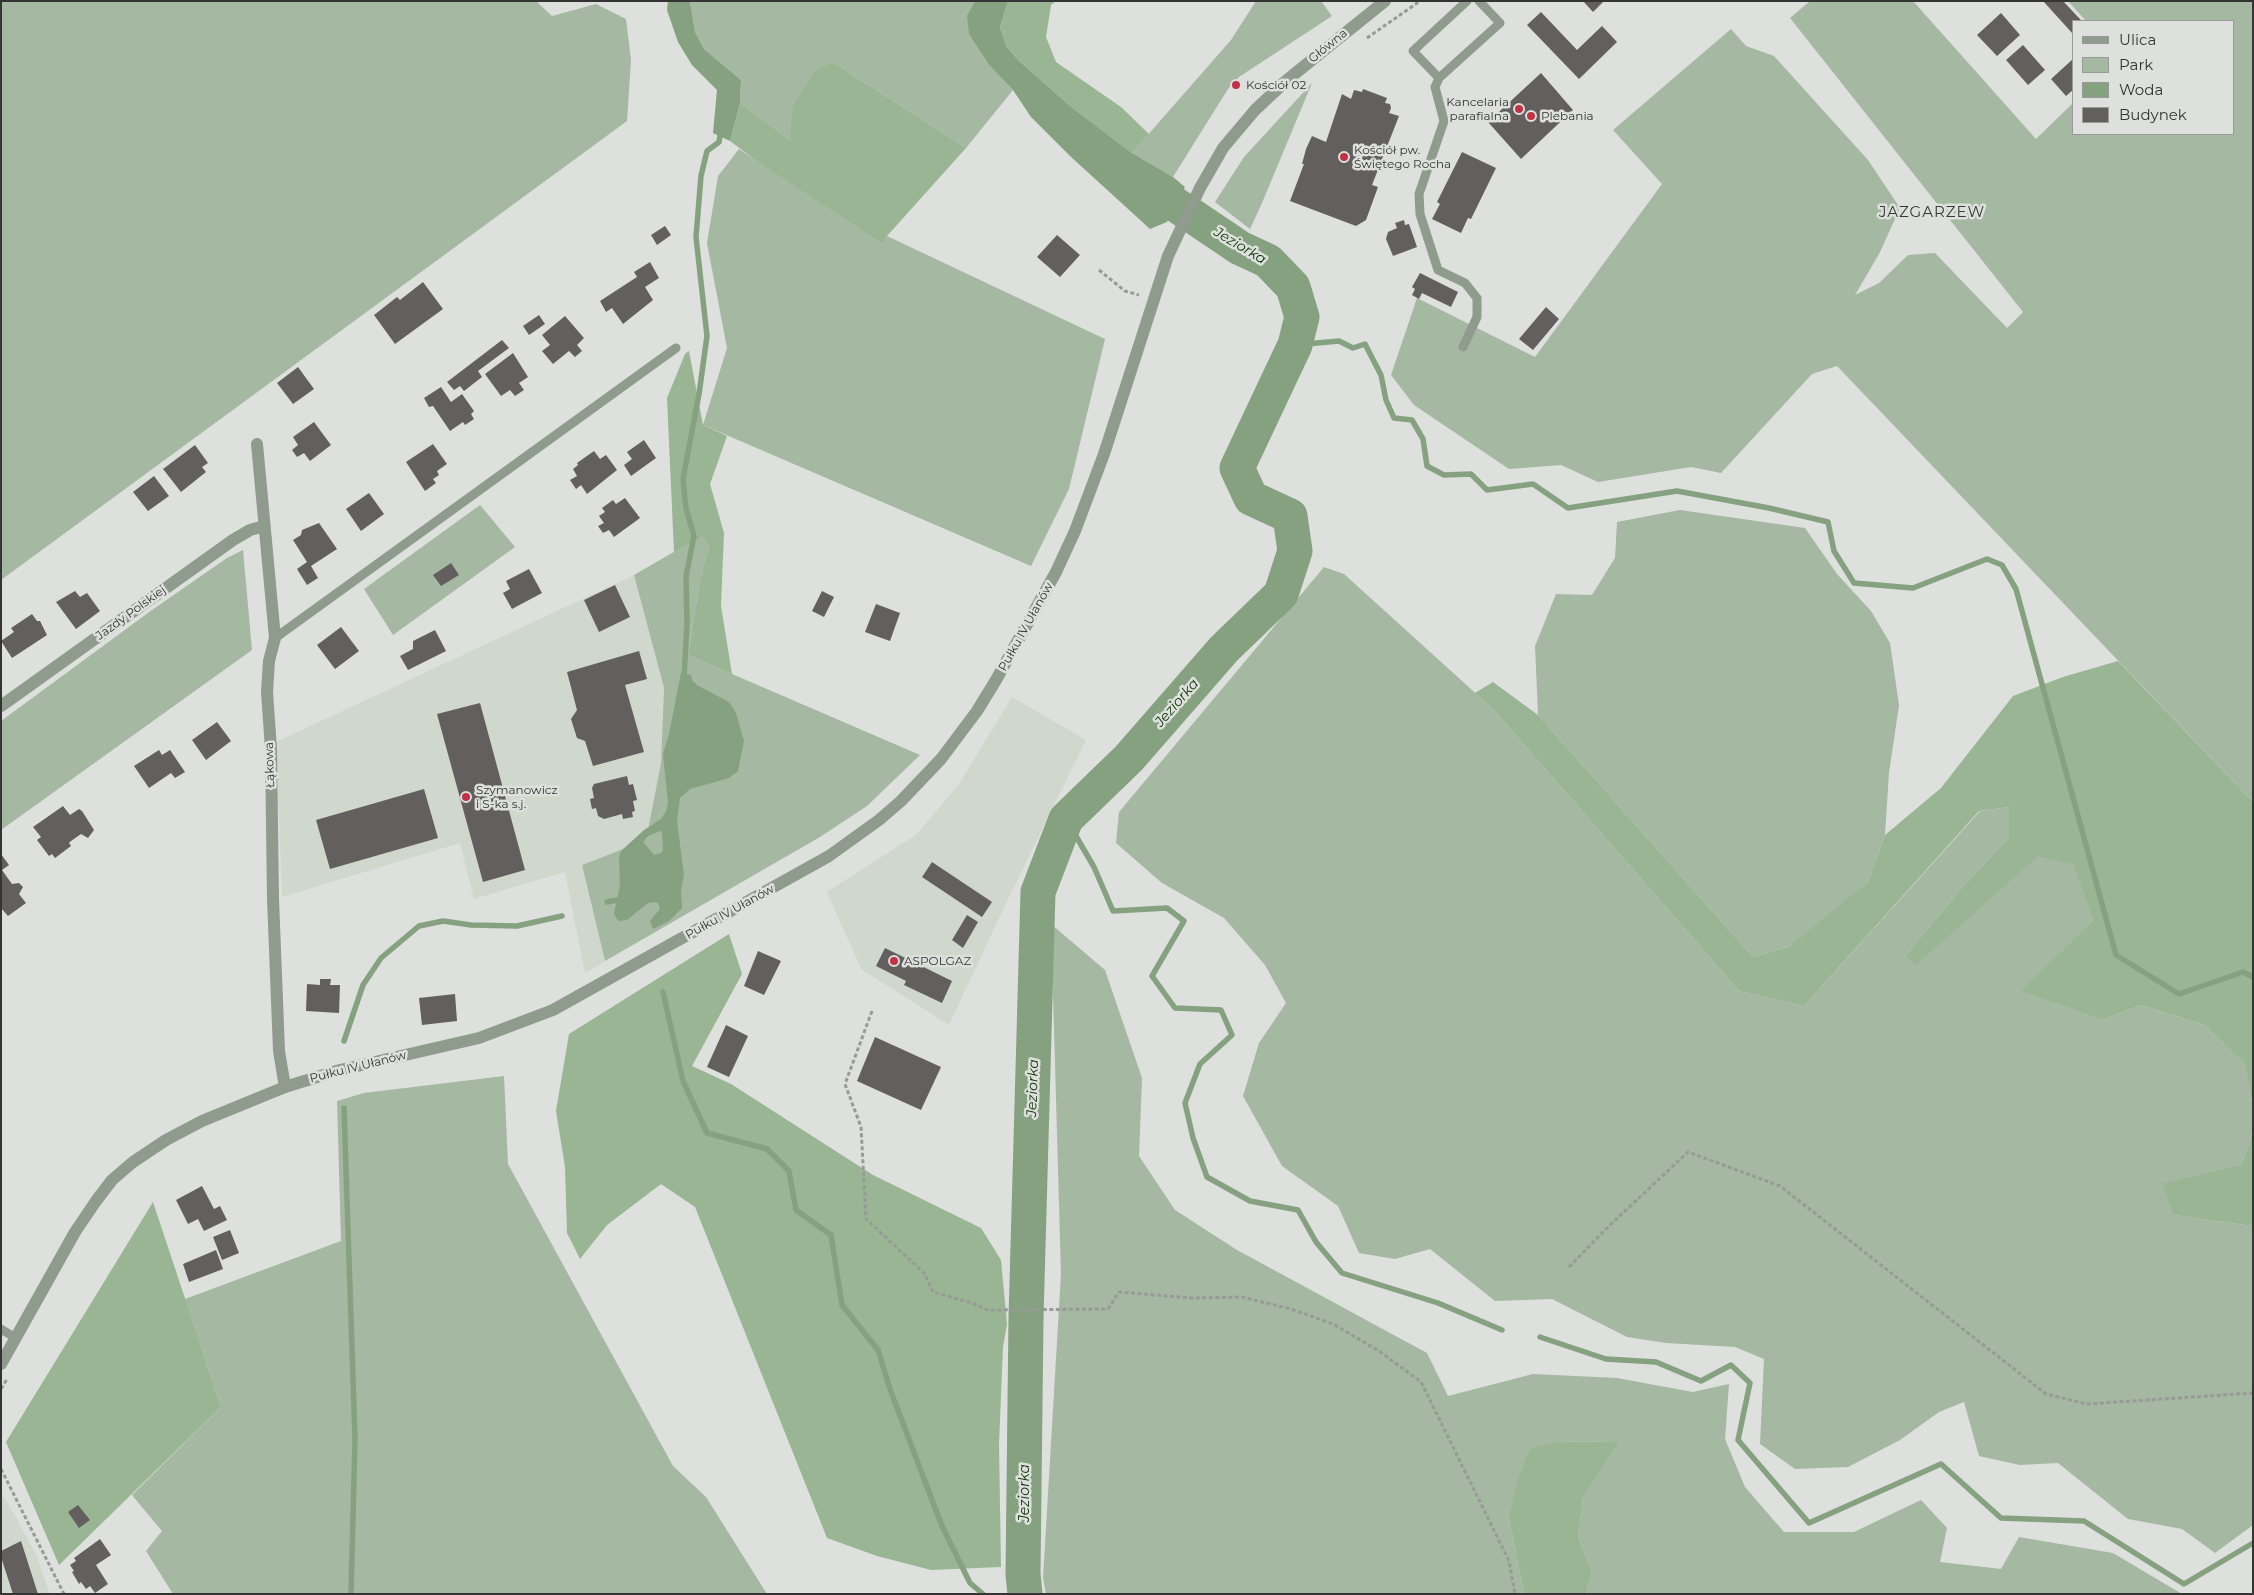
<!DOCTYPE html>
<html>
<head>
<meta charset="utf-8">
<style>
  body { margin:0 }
  #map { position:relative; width:2254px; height:1595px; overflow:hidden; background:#dde0dd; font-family:Montserrat,sans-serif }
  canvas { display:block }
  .frame { position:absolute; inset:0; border:2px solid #333433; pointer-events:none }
  .legend { position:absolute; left:2072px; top:20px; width:162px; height:115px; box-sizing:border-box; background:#dde0dd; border:1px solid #999b99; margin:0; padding:6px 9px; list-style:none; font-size:15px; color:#333433 }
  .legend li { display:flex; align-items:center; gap:10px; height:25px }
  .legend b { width:25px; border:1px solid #999b99 }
</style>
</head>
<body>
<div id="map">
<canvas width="2254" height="1595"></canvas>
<div class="frame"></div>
<ul class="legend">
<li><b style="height:6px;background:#8f9b8d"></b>Ulica</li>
<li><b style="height:14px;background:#a5b8a1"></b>Park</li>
<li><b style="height:14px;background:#85a180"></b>Woda</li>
<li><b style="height:14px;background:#635f5f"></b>Budynek</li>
</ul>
</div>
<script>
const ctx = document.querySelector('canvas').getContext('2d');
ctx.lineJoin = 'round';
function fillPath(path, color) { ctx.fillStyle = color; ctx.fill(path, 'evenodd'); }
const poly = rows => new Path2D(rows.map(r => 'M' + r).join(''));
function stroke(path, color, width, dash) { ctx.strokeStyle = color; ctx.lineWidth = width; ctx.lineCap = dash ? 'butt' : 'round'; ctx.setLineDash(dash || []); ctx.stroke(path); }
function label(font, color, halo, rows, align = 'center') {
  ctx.font = font + ' Montserrat,sans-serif'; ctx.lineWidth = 5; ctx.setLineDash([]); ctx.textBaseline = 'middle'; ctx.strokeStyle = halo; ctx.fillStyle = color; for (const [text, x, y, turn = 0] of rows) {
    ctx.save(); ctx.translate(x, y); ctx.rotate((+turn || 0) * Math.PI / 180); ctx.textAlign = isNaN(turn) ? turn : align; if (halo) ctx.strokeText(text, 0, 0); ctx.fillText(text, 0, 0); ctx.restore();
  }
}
const built = poly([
  [634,575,664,688,661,763,648,830,623,849,582,865,605,961,585,973,565,872,474,899,460,843,282,897,276,742],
  [1012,697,1086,740,1010,895,949,1025,861,969,827,892,917,834,959,784],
  [1,1497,5,1498,35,1552,50,1594,1,1594]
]);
const green = poly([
  [1,1,536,1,552,16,596,4,626,19,631,60,627,121,1,580],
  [690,1,975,1,967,15,990,66,1013,90,966,148,833,62,790,140,740,103,741,80,704,49,695,32],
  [1256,1,1321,1,1332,16,1239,77,1228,89,1173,177,1132,153,1231,40],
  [1810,1,1913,1,2036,139,2073,103,2073,134,2233,134,2233,21,2086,21,2068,1,2253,1,2253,802,1837,366,1812,374,1721,473,1691,467,1598,482,1561,465,1509,469,1414,405,1391,375,1417,298,1535,357,1662,184,1613,130,1731,29,1746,46,1774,56,1868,160,1900,208,1879,254,1855,295,1879,283,1908,255,1935,253,2007,328,2023,312,1790,18],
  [1312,83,1262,203,1250,229,1215,202,1244,157],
  [739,149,883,245,887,236,1105,339,1069,489,1031,566,703,425,727,348,707,243,718,176],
  [480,505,515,547,393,635,364,589],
  [1680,510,1805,528,1837,574,1871,611,1890,643,1899,705,1889,773,1885,835,1868,882,1796,944,1753,957,1538,715,1535,646,1556,594,1592,595,1615,558,1617,522],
  [703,535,709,546,700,580,688,655,920,755,867,806,820,837,605,961,582,865,623,849,648,830,661,763,664,688,634,575],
  [243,550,252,650,1,830,1,721,152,610,227,558],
  [1324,567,1344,574,1493,709,1739,991,1804,1006,1980,811,2009,807,2009,838,1964,885,1905,956,1916,964,2038,855,2075,865,2093,920,2022,991,2102,1020,2141,1005,2204,1025,2244,1063,2253,1108,2253,1131,2242,1164,2164,1183,2173,1215,2253,1226,2253,1525,2215,1553,2182,1529,2128,1519,2058,1463,2020,1465,1979,1456,1964,1402,1939,1412,1900,1440,1848,1467,1795,1469,1760,1444,1764,1359,1735,1347,1666,1343,1627,1337,1552,1299,1495,1301,1430,1249,1395,1259,1359,1253,1338,1206,1282,1166,1243,1096,1259,1043,1286,1003,1265,965,1224,918,1162,883,1116,843,1119,812],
  [1051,924,1105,970,1142,1078,1139,1156,1175,1210,1237,1250,1427,1353,1448,1396,1533,1374,1617,1378,1693,1392,1729,1384,1725,1439,1745,1487,1784,1532,1854,1532,1921,1500,1947,1528,1940,1562,2001,1569,2019,1537,2113,1553,2182,1594,1586,1594,1592,1572,1578,1536,1583,1498,1618,1441,1557,1442,1509,1518,1524,1594,1046,1594,1043,1578,1061,1274],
  [504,1076,508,1164,673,1466,706,1497,767,1594,173,1594,146,1551,162,1531,132,1495,221,1407,185,1299,341,1241,337,1101,364,1093]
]);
const forest = poly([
  [1008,1,1056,1,1051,5,1046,37,1056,62,1121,107,1149,134,1132,153,1070,106,1018,60,1006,46,1000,27],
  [833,62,966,148,887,236,883,245,758,162,730,141,740,103,790,140,793,106,814,72],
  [689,351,703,425,727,436,710,484,724,533,721,606,732,674,688,655,700,580,709,546,703,536,674,552,667,398,685,354],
  [2118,661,2253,802,2253,1108,2244,1063,2204,1025,2141,1005,2102,1020,2021,991,2093,920,2074,865,2038,856,1916,965,1905,956,1964,885,2009,838,2009,807,1979,811,1804,1006,1739,991,1493,709,1475,693,1493,682,1538,715,1753,957,1790,946,1868,882,1885,835,1941,788,2013,696,2063,677],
  [729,934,742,974,692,1066,731,1084,873,1175,981,1228,1001,1260,1007,1324,1003,1347,999,1444,1001,1567,931,1570,877,1556,827,1538,695,1207,661,1184,607,1225,580,1259,567,1233,565,1167,556,1111,569,1034],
  [2253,1131,2253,1226,2173,1215,2163,1183,2242,1164],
  [153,1202,221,1407,59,1565,6,1442],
  [1619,1441,1583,1498,1578,1536,1592,1572,1586,1594,1524,1594,1509,1518,1518,1479,1530,1449,1557,1442]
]);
const water = poly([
  [668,1,690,1,695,32,704,49,741,80,740,103,730,141,713,133,717,90,692,65,678,42,667,10],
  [975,1,1008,1,1000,27,1006,46,1018,60,1070,106,1132,153,1173,177,1185,187,1167,222,1150,229,1070,156,1031,117,1013,90,990,66,969,34,967,15],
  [681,673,691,675,692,680,697,685,729,702,736,713,744,741,738,771,729,778,690,789,680,798,677,821,684,875,681,891,682,908,669,921,653,929,650,921,660,909,658,903,654,902,648,903,627,920,619,921,616,918,614,913,620,885,619,857,621,851,644,830,661,819,666,811,668,803,663,754,669,734],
  [660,831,662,833,663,850,661,853,654,855,643,842,648,836]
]);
const stream = poly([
  [1295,345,1339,341,1353,348,1365,344,1381,375,1386,400,1394,418,1412,420,1423,439,1427,466,1444,475,1471,474,1487,490,1533,484,1568,508,1677,491,1769,508,1828,522,1834,551,1854,583,1913,588,1987,559,2002,565,2016,589,2116,955,2179,994,2243,972,2253,977],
  [684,679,687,622,686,576,694,536,686,508,683,479,699,394,707,336,696,237,701,176,707,151,719,142,721,130],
  [1066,819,1094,867,1113,911,1167,908,1184,921,1152,976,1175,1008,1221,1010,1232,1035,1200,1064,1185,1103,1193,1138,1207,1177,1250,1201,1298,1210,1316,1242,1342,1273,1438,1303,1502,1330],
  [607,902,622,899],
  [663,992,683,1081,707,1133,767,1149,789,1171,796,1210,831,1235,842,1305,878,1350,891,1392,942,1526,970,1583,983,1594],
  [344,1041,363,985,381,958,419,926,443,921,471,925,517,926,562,916],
  [344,1108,355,1439,351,1594],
  [1540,1337,1606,1359,1656,1362,1701,1381,1731,1365,1750,1383,1738,1440,1809,1523,1941,1464,2001,1518,2084,1521,2184,1584,2253,1543]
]);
const river = poly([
  [1025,1594,1023,1574,1026,1318,1038,892,1066,819,1129,758,1224,649,1281,594,1295,551,1290,516,1251,498,1237,468,1295,345,1302,317,1293,287,1268,261,1240,248,1136,178]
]);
const building = poly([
  [1583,1,1604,1,1593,12],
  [2043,1,2063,1,2078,17,2082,21,2073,21,2073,34],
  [1541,12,1577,50,1602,26,1617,42,1579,79,1527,25],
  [2001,13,2020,35,1997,56,1977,35],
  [2023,45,2045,70,2028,85,2006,60],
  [2073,59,2073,90,2066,96,2051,79],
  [1541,73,1573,110,1521,159,1488,122],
  [1363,89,1387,98,1385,103,1390,104,1391,108,1389,113,1399,116,1372,185,1378,187,1366,220,1356,226,1290,201,1304,164,1302,164,1306,149,1312,136,1326,142,1342,94,1351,99,1354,90,1362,92],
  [1462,152,1496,168,1471,219,1468,218,1461,233,1432,219,1440,204,1437,202],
  [1404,220,1405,225,1409,224,1417,247,1393,256,1386,239,1388,232,1397,228,1395,223],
  [665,226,671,235,657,245,651,235],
  [1057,235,1080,255,1060,277,1037,257],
  [650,262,659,278,645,287,653,300,623,324,612,308,606,312,600,301,637,277,634,272],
  [1420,273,1458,292,1451,307,1422,293,1419,299,1412,295,1415,289,1412,287],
  [423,282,443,309,395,344,374,315,397,297,400,300],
  [1546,307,1559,319,1533,350,1519,339],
  [539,315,545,324,529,335,523,326],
  [565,316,584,338,577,345,582,351,575,357,569,351,553,364,542,351,550,345,542,335],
  [502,340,509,348,478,371,482,377,464,391,460,386,454,390,447,382],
  [513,353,528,377,519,383,524,390,515,396,510,390,501,396,485,374],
  [298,367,314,389,293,404,277,383],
  [441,387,451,402,462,394,474,411,471,414,474,419,465,425,463,422,450,431,433,406,429,407,424,398],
  [314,422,331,445,310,461,304,453,297,457,292,450,298,445,293,437],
  [644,440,656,458,631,476,624,465,632,459,627,452],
  [433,444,447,464,437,471,439,475,433,479,436,483,425,491,406,462],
  [195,445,208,463,202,467,206,472,181,492,163,469],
  [594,451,600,459,606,455,617,470,587,494,581,485,576,489,570,480,577,476,573,469,578,465,577,463],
  [154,476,169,496,148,511,133,492],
  [369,493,384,514,361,531,346,509],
  [625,498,640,518,614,537,609,530,603,533,598,526,604,523,599,516,605,512,602,508,613,500,616,504],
  [319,523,337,549,311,566,318,578,307,585,297,569,307,562,293,540,301,535,302,530],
  [451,563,459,575,441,586,433,575],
  [529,569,542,593,512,609,503,593,510,589,506,581],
  [615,585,630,617,599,632,584,600],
  [75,591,80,597,87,593,100,611,76,629,56,602],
  [822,591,834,597,824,617,812,611],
  [876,604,900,613,890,641,865,632],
  [32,614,37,621,40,621,47,635,12,658,1,641,14,632,11,628],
  [341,627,359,651,335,669,317,645],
  [435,630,446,651,408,670,400,656,413,649,413,641],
  [639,651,647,679,625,685,644,752,593,766,585,741,577,738,571,719,577,710,567,672],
  [480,703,525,870,483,882,437,714],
  [217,722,231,741,206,760,192,740],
  [159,750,162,755,170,750,185,772,175,778,171,773,149,788,134,766],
  [627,776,629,785,633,784,637,800,633,801,635,811,632,812,633,817,623,819,622,814,604,819,598,816,596,808,592,809,590,799,594,798,592,788,594,784],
  [424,789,438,838,330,869,316,820],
  [63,806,70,815,79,809,82,811,94,830,88,838,81,834,71,841,69,843,71,846,55,858,52,854,49,856,37,840,41,837,33,827],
  [1,854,9,865,2,870,12,884,19,883,23,887,19,894,26,903,8,916,1,908],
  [932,862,992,902,982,917,922,877],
  [967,915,978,922,963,948,952,940],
  [885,948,952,981,942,1003,904,985,906,981,876,966],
  [758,951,781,961,764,995,744,986],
  [320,979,331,979,330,985,340,985,339,1013,306,1011,307,984,320,985],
  [455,994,457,1021,422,1025,419,998],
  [726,1025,748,1036,729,1077,707,1067],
  [875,1037,941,1067,921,1110,857,1081],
  [202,1186,214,1209,220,1206,227,1220,204,1231,198,1219,188,1224,176,1200],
  [230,1230,239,1253,222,1260,213,1237],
  [216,1250,223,1269,189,1282,183,1264],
  [78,1505,90,1520,79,1528,68,1512],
  [100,1539,111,1555,96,1565,108,1584,95,1593,90,1586,86,1589,81,1582,79,1584,72,1572,74,1571,70,1565,76,1561,74,1558],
  [21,1541,38,1594,13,1594,1,1557,1,1551]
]);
const path = poly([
  [1367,38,1420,1],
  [1099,270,1125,291,1139,295],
  [872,1011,845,1084,861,1127,866,1219,924,1273,933,1292,972,1303,987,1310,1108,1309,1119,1292,1192,1298,1242,1297,1291,1309,1333,1324,1379,1351,1421,1382,1509,1561,1515,1594],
  [1569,1267,1610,1225,1688,1152,1780,1186,2046,1394,2087,1404,2253,1393],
  [1,1389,7,1379],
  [1,1469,64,1594]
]);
const service = poly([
  [1439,78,1413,51,1467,1],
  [1463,347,1477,317,1477,298,1465,283,1438,270,1420,214,1419,194,1444,121,1435,87,1439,78,1500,23,1479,1],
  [275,638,676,348],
  [1,1329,16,1338]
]);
const minor = poly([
  [257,444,275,638,269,661,267,692,271,749,273,899,279,1051,285,1087],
  [1,706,233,540,250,530,264,526]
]);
const tertiary = poly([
  [1,1364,75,1232,96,1201,112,1180,133,1162,166,1140,202,1121,285,1087,340,1070,479,1038,553,1010,829,856,879,820,901,801,941,759,977,711,996,680,1056,572,1075,531,1104,454,1168,256,1200,188,1223,148,1255,110,1287,80,1385,1]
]);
const markers = [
  [1236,85,5,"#c23247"],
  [1519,109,5,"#c23247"],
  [1531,116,5,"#c23247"],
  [1344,157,5,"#c23247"],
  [466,797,5,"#c23247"],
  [894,961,5,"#c23247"]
];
const streetNames = [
  ["Główna",1328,46,-39],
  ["Jazdy Polskiej",131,613,-36],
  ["Pułku IV Ułanów",1026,627,-61],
  ["Łąkowa",270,765,-92],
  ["Pułku IV Ułanów",730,912,-29],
  ["Pułku IV Ułanów",358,1067,-14]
];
const poiNames = [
  ["Kościół 02",1246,85],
  ["Kancelaria",1509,102,"right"],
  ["parafialna",1509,116,"right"],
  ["Plebania",1541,116],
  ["Kościół pw.",1354,150],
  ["Świętego Rocha",1354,164],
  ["Szymanowicz",476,790],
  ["i S-ka s.j.",476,804],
  ["ASPOLGAZ",904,961]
];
const waterNames = [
  ["Jeziorka",1240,246,31],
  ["Jeziorka",1177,703,-49],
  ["Jeziorka",1033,1088,-88],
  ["Jeziorka",1025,1493,-90]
];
const quarterNames = [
  ["JAZGARZEW",1932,213]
];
fillPath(built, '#d0d8ce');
fillPath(green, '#a5b8a1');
fillPath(forest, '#99b593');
fillPath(water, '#85a180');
stroke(stream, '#85a180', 5.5);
stroke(river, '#85a180', 35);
fillPath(building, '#635f5f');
stroke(path, '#989a98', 3, [4, 2.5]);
stroke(service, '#8f9b8d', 9);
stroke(minor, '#8f9b8d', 12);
stroke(tertiary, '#8f9b8d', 12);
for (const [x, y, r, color] of markers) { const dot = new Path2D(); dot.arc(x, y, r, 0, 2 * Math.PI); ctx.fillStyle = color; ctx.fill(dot); stroke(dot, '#dde0dd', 2); }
label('12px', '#333433', '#dde0dd', streetNames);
label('12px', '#333433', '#dde0dd', poiNames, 'left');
label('italic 14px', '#0f3606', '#dde0dd', waterNames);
ctx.letterSpacing = '1px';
label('15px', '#363936', '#dde0dd', quarterNames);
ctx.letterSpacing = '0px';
</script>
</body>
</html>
